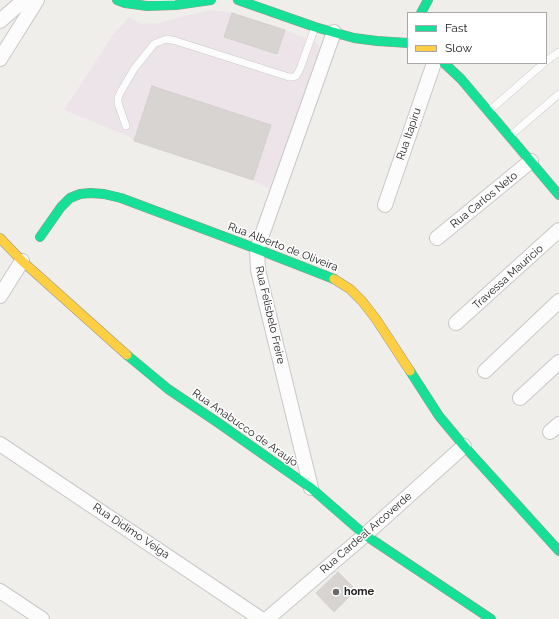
<!DOCTYPE html>
<html>
<head>
<meta charset="utf-8">
<style>
  body { margin:0 }
  #map { position:relative; width:559px; height:619px; overflow:hidden; background:#f0eeeb; font-family:Raleway,sans-serif }
  canvas { display:block }
  .legend { position:absolute; left:407px; top:12px; width:140px; height:52px; box-sizing:border-box; background:#fff; border:1px solid #a7a7a7; margin:0; padding:5px 7px; list-style:none; font-size:12px; color:#222 }
  .legend li { display:flex; align-items:center; gap:8px; height:20px }
  .legend b { width:20px; border:1px solid #a7a7a7 }
</style>
</head>
<body>
<div id="map">
<canvas width="559" height="619"></canvas>
<ul class="legend">
<li><b style="height:5px;background:#16e098"></b>Fast</li>
<li><b style="height:5px;background:#ffcf43"></b>Slow</li>
</ul>
</div>
<script>
const ctx = document.querySelector('canvas').getContext('2d');
ctx.lineJoin = 'round';
function fillPath(path, color) { ctx.fillStyle = color; ctx.fill(path, 'evenodd'); }
const poly = rows => new Path2D(rows.map(r => 'M' + r).join(''));
function stroke(path, color, width, dash) { ctx.strokeStyle = color; ctx.lineWidth = width; ctx.lineCap = dash ? 'butt' : 'round'; ctx.setLineDash(dash || []); ctx.stroke(path); }
function label(font, color, halo, rows, align = 'center') {
  ctx.font = font + ' Raleway,sans-serif'; ctx.lineWidth = 3; ctx.setLineDash([]); ctx.textBaseline = 'middle'; ctx.strokeStyle = halo; ctx.fillStyle = color; for (const [text, x, y, turn = 0] of rows) {
    ctx.save(); ctx.translate(x, y); ctx.rotate((+turn || 0) * Math.PI / 180); ctx.textAlign = isNaN(turn) ? turn : align; if (halo) ctx.strokeText(text, 0, 0); ctx.fillText(text, 0, 0); ctx.restore();
  }
}
const industrial = poly([
  [210,10,232,13,285,30,317,43,322,51,272,190,253,180,134,141,130,137,64,110,113,35,129,17,142,24,158,23]
]);
const building = poly([
  [232,13,285,30,277,54,224,37,232,13],
  [152,86,271,125,253,180,134,141,152,86],
  [338,572,356,590,334,612,316,593,338,572]
]);
const lane = poly([
  [546,61,559,52],
  [489,111,544,63],
  [126,126,118,103,118,98,120,93,134,69,154,44,161,41,167,39,176,41,289,77,293,77,296,76,300,69,315,27],
  [510,136,559,94]
]);
const street = poly([
  [0,21,24,0],
  [0,59,37,0],
  [385,205,434,63],
  [437,238,531,161],
  [0,296,22,261],
  [456,323,559,230],
  [485,371,559,301],
  [520,398,559,362],
  [550,432,559,424],
  [0,444,261,619],
  [311,488,258,270,257,249,334,32],
  [0,591,42,619],
  [267,619,365,535,464,446]
]);
const fast = poly([
  [117,0,125,3,147,6,176,5,211,0],
  [238,0,315,27,354,38,377,41,408,43],
  [421,13,428,0],
  [444,63,461,79,559,195],
  [40,237,61,207,70,198,80,194,90,193,104,194,121,198,257,249,334,279],
  [127,355,168,389,217,422,311,488,365,535,491,619],
  [410,371,439,416,464,446,559,551]
]);
const slow = poly([
  [0,238,22,261,127,355],
  [334,279,350,289,362,301,376,319,410,371]
]);
const markers = [
  [336,592,4,"#6a6968"]
];
const streetNames = [
  ["Rua Itapiru",409,134,-71],
  ["Rua Carlos Neto",484,200,-39],
  ["Rua Alberto de Oliveira",283,247,21],
  ["Travessa Mauricio",508,277,-42],
  ["Rua Felisbelo Freire",270,315,77],
  ["Rua Anabucco de Araujo",245,428,35],
  ["Rua Didimo Veiga",131,531,34],
  ["Rua Cardeal Arcoverde",366,533,-41]
];
const poiNames = [
  ["home",344,592]
];
fillPath(industrial, '#ede4e9');
fillPath(building, '#d7d4d2');
stroke(building, '#d3d0cc', 1);
stroke(lane, '#c9c8c7', 8);
stroke(street, '#c9c8c7', 16);
stroke(fast, '#999a82', 10);
stroke(slow, '#999a82', 10);
stroke(lane, '#fdfcfc', 7);
stroke(street, '#fdfcfc', 14);
stroke(fast, '#16e098', 9);
stroke(slow, '#ffcf43', 9);
for (const [x, y, r, color] of markers) { const dot = new Path2D(); dot.arc(x, y, r, 0, 2 * Math.PI); ctx.fillStyle = color; ctx.fill(dot); stroke(dot, '#fff', 1.5); }
label('11px', '#222', '#fff', streetNames);
label('bold 11px', '#222', '#fff', poiNames, 'left');
</script>
</body>
</html>
